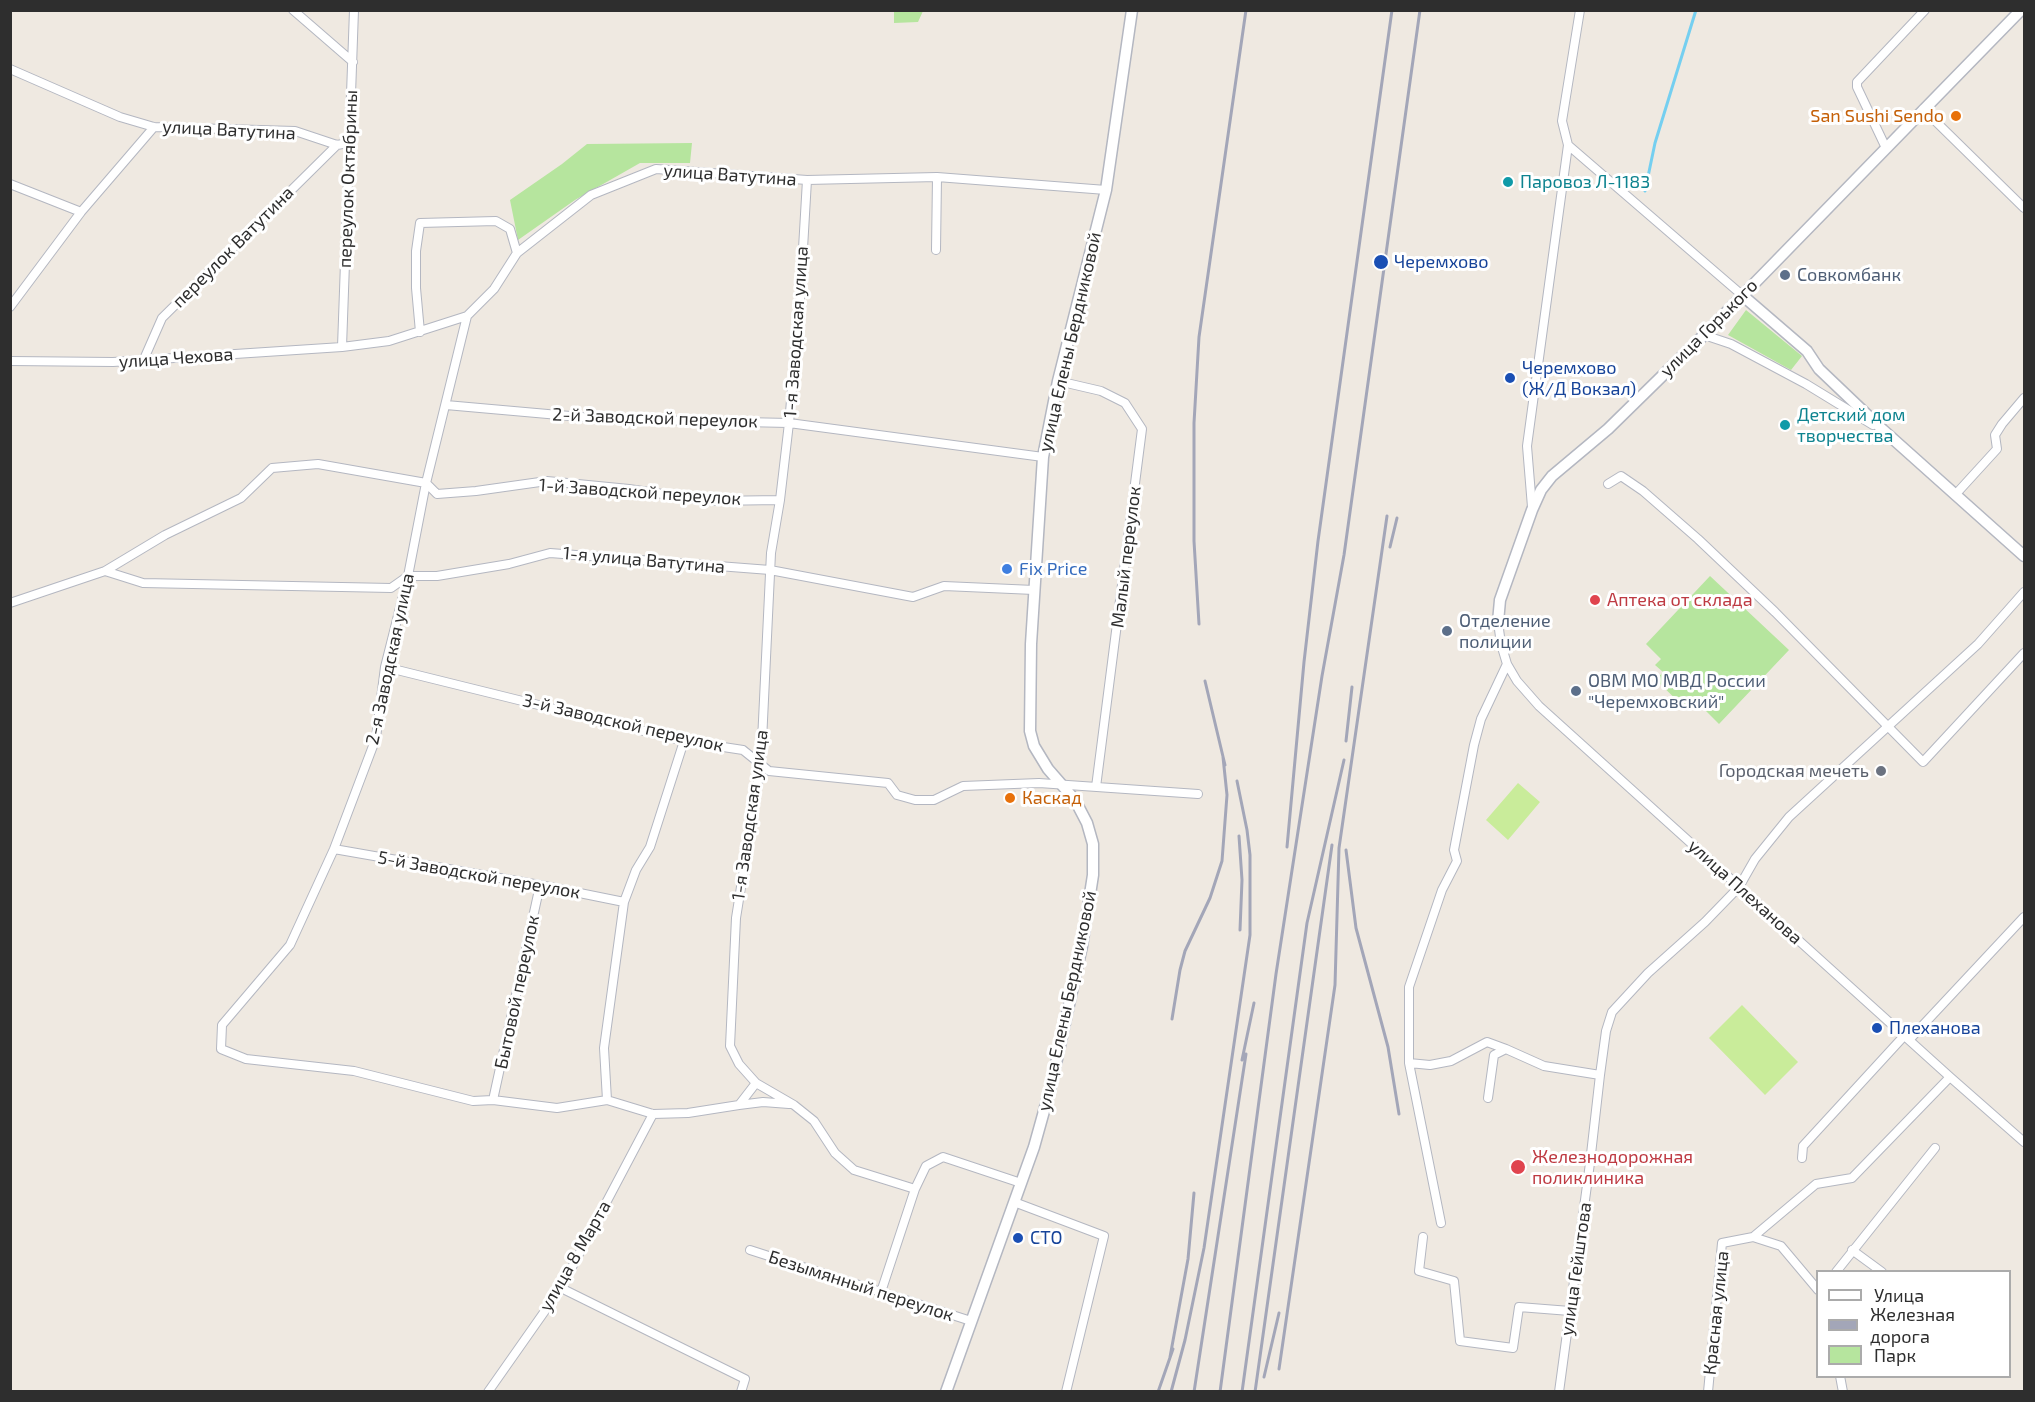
<!DOCTYPE html>
<html>
<head>
<meta charset="utf-8">
<style>
  body { margin:0 }
  #map { position:relative; width:2035px; height:1402px; overflow:hidden; background:#efe9e1; font-family:"Exo 2",sans-serif }
  canvas { display:block }
  .frame { position:absolute; inset:0; border:12px solid #2e2e2e; pointer-events:none }
  .legend { position:absolute; left:1816px; top:1270px; width:195px; height:108px; box-sizing:border-box; background:#fff; border:2px solid #ababab; margin:0; padding:8px 10px; list-style:none; font-size:18px; color:#2e2e2e }
  .legend li { display:flex; align-items:center; gap:12px; height:30px }
  .legend b { width:30px; border:2px solid #ababab }
</style>
</head>
<body>
<div id="map">
<canvas width="2035" height="1402"></canvas>
<div class="frame"></div>
<ul class="legend">
<li><b style="height:8px;background:#fff"></b>Улица</li>
<li><b style="height:8px;background:#a3a6b8"></b>Железная дорога</li>
<li><b style="height:16px;background:#b6e59e"></b>Парк</li>
</ul>
</div>
<script>
const ctx = document.querySelector('canvas').getContext('2d');
ctx.lineJoin = 'round';
function fillPath(path, color) { ctx.fillStyle = color; ctx.fill(path, 'evenodd'); }
const poly = rows => new Path2D(rows.map(r => 'M' + r).join(''));
function stroke(path, color, width, dash) { ctx.strokeStyle = color; ctx.lineWidth = width; ctx.lineCap = dash ? 'butt' : 'round'; ctx.setLineDash(dash || []); ctx.stroke(path); }
function label(font, color, halo, rows, align = 'center') {
  ctx.font = font + ' "Exo 2",sans-serif'; ctx.lineWidth = 6; ctx.setLineDash([]); ctx.textBaseline = 'middle'; ctx.strokeStyle = halo; ctx.fillStyle = color; for (const [text, x, y, turn = 0] of rows) {
    ctx.save(); ctx.translate(x, y); ctx.rotate((+turn || 0) * Math.PI / 180); ctx.textAlign = isNaN(turn) ? turn : align; if (halo) ctx.strokeText(text, 0, 0); ctx.fillText(text, 0, 0); ctx.restore();
  }
}
const green = poly([
  [894,11,894,10,923,11,918,22,894,23],
  [692,143,690,163,640,163,575,200,518,240,510,200,562,164,587,144],
  [1746,310,1802,356,1791,370,1728,335],
  [1710,576,1789,650,1719,724,1696,701,1687,710,1656,680,1663,672,1655,665,1661,659,1646,644]
]);
const pitch = poly([
  [1518,783,1540,802,1508,840,1486,820],
  [1742,1005,1798,1062,1765,1095,1709,1038]
]);
const stream = poly([
  [1645,191,1655,143,1696,10]
]);
const minor = poly([
  [293,10,353,62],
  [1580,10,1562,121,1568,145,1742,295],
  [10,69,120,117,154,127,295,131,337,145,348,143],
  [1923,109,2024,208],
  [1886,148,1857,87,1857,82,1925,10],
  [807,180,800,300,789,423,780,500,771,553,761,762,736,918,730,1046,739,1064,756,1083,794,1105,814,1121,835,1153,854,1170,915,1189,926,1166,943,1157,1021,1183],
  [10,184,81,212],
  [936,250,937,177],
  [10,307,81,212,154,127],
  [467,316,426,483,408,576,385,667,376,738,334,849,290,945,222,1025,221,1049,246,1059,354,1071,473,1101,493,1100,557,1108,607,1100],
  [420,332,416,288,416,251,420,223,496,221,510,229,517,253],
  [1704,335,1731,344,1806,384,1873,425],
  [342,347,354,10],
  [144,359,162,318,337,145],
  [10,361,113,362,342,347,389,341,467,316,494,289,517,253,591,195,656,169,807,180,937,177,1106,190],
  [1058,381,1101,391,1125,403,1142,429,1096,787],
  [446,405,604,419,789,423,1043,457],
  [1608,484,1621,476,1643,491,1698,539,1775,612,1923,762,2024,653],
  [1955,495,1997,449,1995,435,2002,424,2024,398],
  [1532,507,1527,446,1568,145],
  [105,571,165,535,241,498,272,468,318,464,426,483,437,494,476,491,547,481,629,489,710,501,780,500],
  [10,603,105,571,143,583,391,588,408,576,437,576,509,564,550,553,770,570,913,597,944,586,1034,590],
  [1498,622,1501,644,1507,664,1517,681,1539,706,1950,1077,2024,1142],
  [385,667,684,741,743,750,769,771,888,783,897,795,915,800,934,800,963,786,1039,783,1198,794],
  [684,741,650,847,636,870,624,902,604,1048,607,1100,653,1114,688,1113,739,1105,756,1083],
  [334,849,540,885,624,902],
  [1909,1040,2024,917],
  [1409,1063,1430,1065,1451,1061,1487,1042,1506,1049],
  [1488,1098,1494,1055,1506,1049,1544,1066,1600,1075],
  [493,1100,540,885],
  [739,1105,763,1102,789,1104],
  [1802,1158,1803,1146,1904,1036],
  [1014,1202,1104,1236,1066,1392],
  [1441,1223,1409,1063,1409,987,1442,890,1457,861,1454,850,1474,745,1481,719,1507,664],
  [1423,1237,1419,1271,1454,1281,1460,1341,1513,1348,1519,1307,1570,1311],
  [1753,1237,1816,1184,1852,1178,1950,1077],
  [750,1250,971,1321],
  [1852,1250,1882,1272],
  [1836,1272,1935,1148],
  [561,1288,745,1379,741,1392],
  [881,1292,915,1189],
  [1840,1376,1843,1392],
  [488,1392,561,1288,653,1114],
  [1559,1392,1590,1163,1600,1075,1606,1031,1612,1012,1648,973,1705,922,1739,887,1755,859,1789,817,1978,644,2024,592],
  [1708,1392,1722,1243,1753,1237,1781,1246,1818,1290]
]);
const tertiary = poly([
  [1742,295,1807,351,1819,369,1883,430,2024,556],
  [1498,622,1500,600,1532,510,1541,490,1552,476,1608,429,1704,335,2021,10],
  [946,1392,1034,1147,1051,1086,1082,946,1093,875,1093,844,1087,823,1075,800,1048,769,1034,746,1030,731,1031,644,1043,457,1058,381,1106,190,1132,10]
]);
const rail = poly([
  [1390,547,1397,518],
  [1199,624,1194,541,1194,423,1199,337,1246,10],
  [1205,681,1225,765],
  [1346,741,1352,687],
  [1239,836,1242,880,1240,930],
  [1287,847,1304,662,1318,541,1392,10],
  [1346,850,1356,928,1388,1047,1399,1114],
  [1172,1019,1180,970,1185,951,1210,898,1222,861,1227,795,1223,757],
  [1242,1060,1254,1003],
  [1170,1357,1188,1259,1194,1193],
  [1279,1369,1335,985,1339,848,1387,516],
  [1264,1377,1279,1313],
  [1158,1392,1173,1349],
  [1171,1392,1185,1340,1204,1248,1250,935,1250,855,1247,830,1237,781],
  [1194,1392,1246,1054],
  [1220,1392,1276,974,1322,676,1344,555,1420,10],
  [1242,1392,1307,923,1344,760],
  [1255,1392,1332,845]
]);
const markers = [
  [1956,116,6,"#e8710a"],
  [1508,182,6,"#0f9aa8"],
  [1381,262,8,"#1a4fb4"],
  [1785,275,6,"#5c6f8a"],
  [1510,378,6,"#1a4fb4"],
  [1785,425,6,"#0f9aa8"],
  [1007,569,6,"#3f7fe0"],
  [1595,600,6,"#e0444e"],
  [1447,631,6,"#5c6f8a"],
  [1576,691,6,"#5c6f8a"],
  [1881,771,6,"#6b7280"],
  [1010,798,6,"#e8710a"],
  [1877,1028,6,"#1a4fb4"],
  [1518,1167,8,"#e0444e"],
  [1018,1238,6,"#1a4fb4"]
];
const foodNames = [
  ["San Sushi Sendo",1944,116],
  ["Каскад",1022,798,"left"]
];
const streetNames = [
  ["улица Ватутина",229,130,3],
  ["улица Ватутина",730,175,4],
  ["переулок Октябрины",348,179,-88],
  ["переулок Ватутина",233,247,-45],
  ["улица Горького",1709,328,-45],
  ["1-я Заводская улица",796,332,-86],
  ["улица Елены Бердниковой",1070,342,-77],
  ["улица Чехова",176,358,-4],
  ["2-й Заводской переулок",655,418,2],
  ["1-й Заводской переулок",640,492,4],
  ["Малый переулок",1126,557,-83],
  ["1-я улица Ватутина",644,560,5],
  ["2-я Заводская улица",390,659,-78],
  ["3-й Заводской переулок",623,723,13],
  ["1-я Заводская улица",750,815,-82],
  ["5-й Заводской переулок",479,875,10],
  ["улица Плеханова",1745,892,42],
  ["Бытовой переулок",517,992,-78],
  ["улица Елены Бердниковой",1067,1001,-78],
  ["улица 8 Марта",575,1256,-60],
  ["улица Гейштова",1576,1269,-82],
  ["Безымянный переулок",861,1286,18],
  ["Красная улица",1716,1313,-84]
];
const cultureNames = [
  ["Паровоз Л-1183",1520,182],
  ["Детский дом",1797,415],
  ["творчества",1797,436]
];
const transitNames = [
  ["Черемхово",1394,262],
  ["Черемхово",1522,368],
  ["(Ж/Д Вокзал)",1522,389],
  ["Плеханова",1889,1028],
  ["СТО",1030,1238]
];
const serviceNames = [
  ["Совкомбанк",1797,275],
  ["Отделение",1459,621],
  ["полиции",1459,642],
  ["ОВМ МО МВД России",1588,681],
  ["\"Черемховский\"",1588,702]
];
const shopNames = [
  ["Fix Price",1019,569]
];
const healthNames = [
  ["Аптека от склада",1607,600],
  ["Железнодорожная",1532,1157],
  ["поликлиника",1532,1178]
];
const worshipNames = [
  ["Городская мечеть",1869,771]
];
fillPath(green, '#b6e59e');
fillPath(pitch, '#c9ec9a');
stroke(stream, '#75cff0', 3);
stroke(minor, '#b4b7c1', 10);
stroke(tertiary, '#b4b7c1', 13);
stroke(minor, '#fff', 8);
stroke(tertiary, '#fff', 10);
stroke(rail, '#a3a6b8', 3);
for (const [x, y, r, color] of markers) { const dot = new Path2D(); dot.arc(x, y, r, 0, 2 * Math.PI); ctx.fillStyle = color; ctx.fill(dot); stroke(dot, '#fff', 2); }
label('18px', '#c56008', '#fff', foodNames, 'right');
label('18px', '#2e2e2e', '#fff', streetNames);
label('18px', '#0d838f', '#fff', cultureNames, 'left');
label('18px', '#164399', '#fff', transitNames, 'left');
label('18px', '#4e5e75', '#fff', serviceNames, 'left');
label('18px', '#366cbe', '#fff', shopNames, 'left');
label('18px', '#be3a42', '#fff', healthNames, 'left');
label('18px', '#5b616d', '#fff', worshipNames, 'right');
</script>
</body>
</html>
